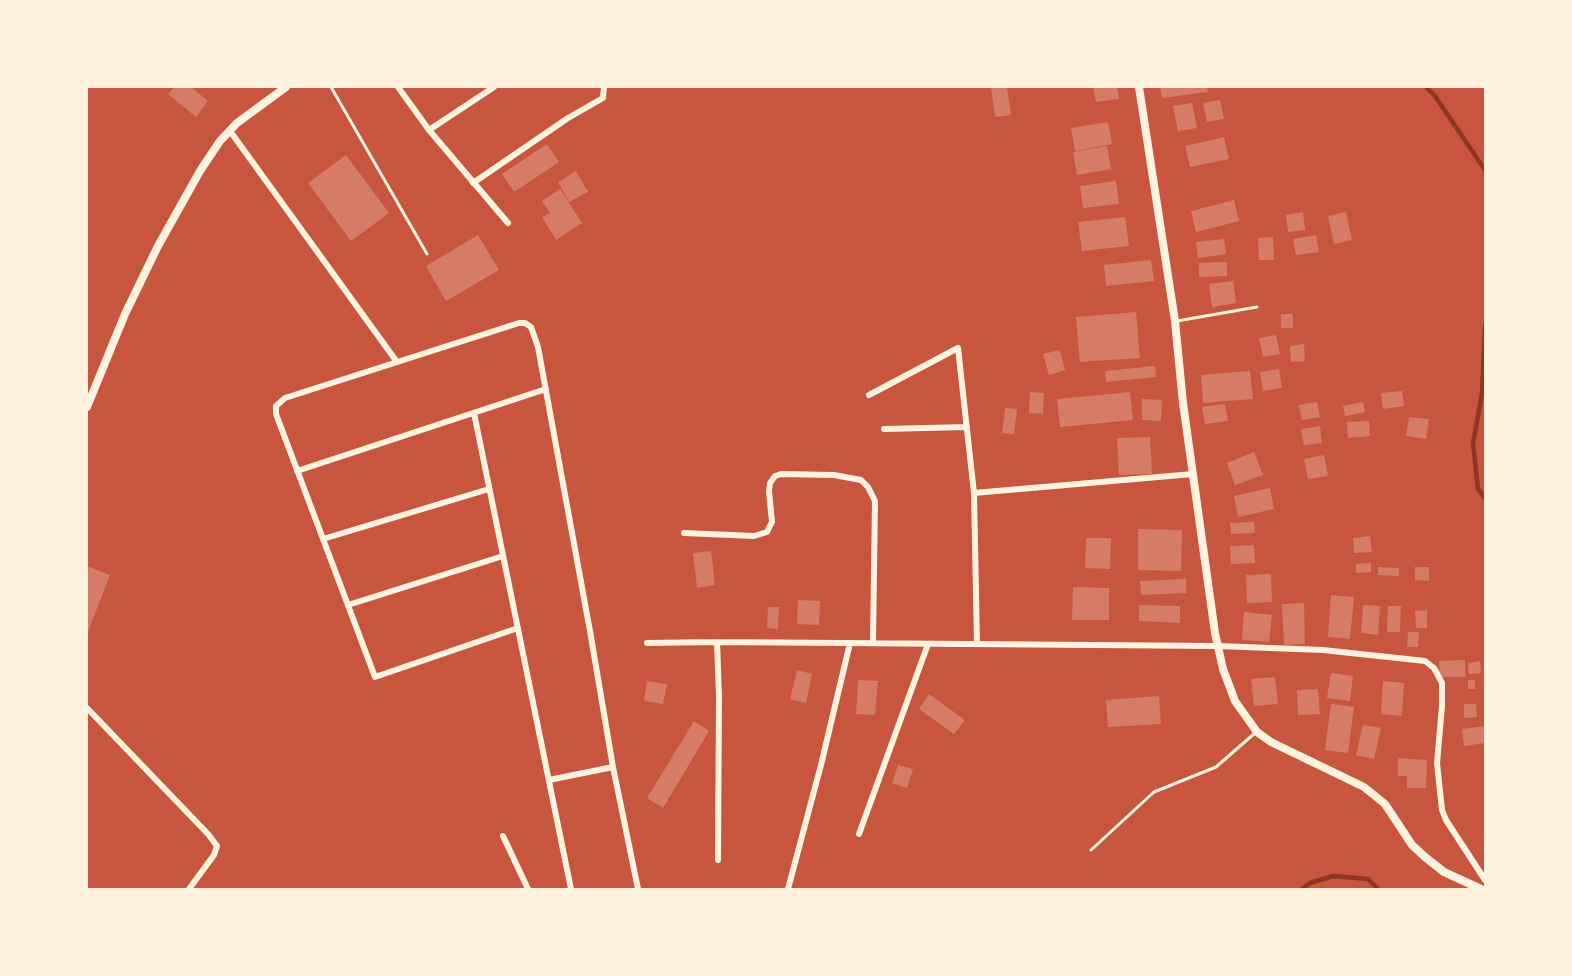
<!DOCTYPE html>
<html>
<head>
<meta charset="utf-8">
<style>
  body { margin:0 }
  #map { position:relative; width:1572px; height:976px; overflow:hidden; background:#c8553d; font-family:Montserrat,sans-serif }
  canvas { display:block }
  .frame { position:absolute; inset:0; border:88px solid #fff3e0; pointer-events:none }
</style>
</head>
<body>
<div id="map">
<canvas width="1572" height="976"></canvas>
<div class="frame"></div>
</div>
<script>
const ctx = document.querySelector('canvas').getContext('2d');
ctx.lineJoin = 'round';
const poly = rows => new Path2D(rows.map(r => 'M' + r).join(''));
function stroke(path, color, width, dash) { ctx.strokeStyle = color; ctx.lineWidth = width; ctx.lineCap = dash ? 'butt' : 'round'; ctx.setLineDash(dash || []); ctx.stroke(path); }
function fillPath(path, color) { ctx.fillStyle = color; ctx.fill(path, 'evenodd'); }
const stream = poly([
  [1426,87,1435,96,1485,170],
  [1485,325,1482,394,1473,443,1478,489,1485,498],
  [1302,889,1310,883,1333,876,1368,879,1378,889]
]);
const building = poly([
  [174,87,191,87,208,101,196,117,168,94],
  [991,87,1007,87,1011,115,995,117],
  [1093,87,1117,87,1119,99,1096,102],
  [1160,87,1207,87,1208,92,1162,98],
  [1220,100,1224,119,1207,122,1203,103],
  [1192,103,1197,128,1178,131,1173,106],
  [1108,122,1112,144,1075,151,1071,128],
  [1224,137,1229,159,1190,167,1185,146],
  [547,144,559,162,514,192,502,174],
  [1107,146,1111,169,1077,175,1073,152],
  [346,155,389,213,351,241,308,183],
  [576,171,588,192,569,202,558,182],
  [1116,181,1119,204,1083,208,1080,186],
  [560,189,582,223,556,240,542,217,550,213,542,201],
  [1234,200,1239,221,1196,232,1191,211],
  [1303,212,1305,230,1288,232,1286,215],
  [1346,212,1352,240,1334,244,1328,216],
  [1125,217,1129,246,1082,251,1078,222],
  [478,235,499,270,446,301,426,266],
  [1316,235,1319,252,1296,255,1293,239],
  [1273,237,1274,260,1259,260,1258,238],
  [1224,239,1226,254,1198,258,1196,242],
  [1151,260,1154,281,1106,286,1104,265],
  [1227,262,1227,276,1199,277,1199,263],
  [1233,281,1236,303,1212,307,1209,284],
  [1136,312,1140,358,1080,362,1076,317],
  [1281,314,1293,314,1293,328,1281,328],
  [1276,335,1280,354,1263,357,1259,338],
  [1304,344,1305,361,1291,362,1290,346],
  [1060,350,1065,370,1049,375,1043,354],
  [1155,366,1156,377,1106,382,1105,371],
  [1279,369,1282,388,1263,391,1260,372],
  [1250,371,1253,399,1203,403,1201,375],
  [1402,391,1404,406,1383,409,1381,393],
  [1030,392,1044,393,1043,414,1029,413],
  [1130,392,1133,420,1060,427,1057,399],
  [1142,399,1162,400,1161,421,1142,420],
  [1317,402,1320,417,1302,420,1299,405],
  [1363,402,1365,412,1345,416,1343,406],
  [1225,404,1228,421,1205,424,1202,407],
  [1005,408,1017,409,1014,434,1002,433],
  [1409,417,1429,419,1426,439,1406,436],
  [1369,421,1370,436,1348,438,1347,422],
  [1320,426,1322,443,1304,445,1301,429],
  [1150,437,1152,474,1119,475,1117,438],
  [1254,452,1263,475,1235,485,1227,463],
  [1324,455,1328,476,1308,479,1304,459],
  [1270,488,1274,509,1238,517,1234,496],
  [1254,522,1255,533,1231,534,1230,523],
  [1138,529,1182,530,1181,571,1138,570],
  [1370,536,1372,552,1354,553,1353,538],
  [1086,538,1111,538,1110,569,1085,568],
  [1254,545,1255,563,1231,564,1230,546],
  [711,551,715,585,697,588,693,553],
  [1371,563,1371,572,1356,573,1356,564],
  [87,566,110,575,87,634],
  [1378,567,1399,568,1399,576,1378,575],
  [1415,567,1429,567,1429,581,1415,580],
  [1271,574,1272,602,1247,603,1246,575],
  [1186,579,1186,593,1141,595,1140,581],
  [1073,587,1109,588,1109,620,1072,620],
  [1331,595,1354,597,1350,639,1328,637],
  [798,600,820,601,819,625,797,624],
  [1304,603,1305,644,1284,645,1282,604],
  [1139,605,1180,606,1180,623,1139,621],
  [1363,605,1380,606,1378,635,1361,633],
  [1388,606,1401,606,1400,632,1387,632],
  [768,607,779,607,778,629,767,628],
  [1427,610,1427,628,1416,628,1415,611],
  [1244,612,1272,615,1269,642,1242,640],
  [1408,632,1419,632,1418,647,1407,647],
  [1465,660,1465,677,1440,677,1439,661],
  [1480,661,1481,673,1469,674,1468,663],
  [797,670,812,674,806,703,790,699],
  [1331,673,1353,676,1350,701,1327,698],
  [1275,677,1278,704,1254,706,1251,679],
  [858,680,878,681,875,715,856,714],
  [1468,680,1475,680,1475,689,1468,689],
  [647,681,667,684,663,704,644,701],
  [1383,681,1404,683,1402,716,1381,714],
  [1318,689,1320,714,1298,715,1297,690],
  [929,694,965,720,954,734,919,709],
  [1159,696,1161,724,1108,727,1106,700],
  [1331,704,1354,707,1348,753,1325,750],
  [1464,704,1476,704,1477,717,1464,718],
  [694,721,709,731,663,808,647,798],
  [1363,725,1381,728,1374,759,1356,755],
  [1485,726,1485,743,1464,746,1462,729],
  [1398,758,1427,760,1426,788,1407,788,1407,776,1398,776],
  [898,765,913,769,907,788,892,783]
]);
const service = poly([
  [331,87,427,254],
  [1177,321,1257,307],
  [1091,850,1154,792,1216,767,1255,733]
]);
const minor = poly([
  [398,87,429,130,508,223],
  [429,130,494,87],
  [230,131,397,362],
  [473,183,568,118,603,98,604,87],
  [869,395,958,348,974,493,977,644],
  [474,413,571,889],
  [884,429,967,427],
  [297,471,546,389],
  [974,493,1193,474],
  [684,533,754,536,767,532,772,522,769,491,770,483,775,476,781,474,834,475,861,480,868,487,875,501,873,643],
  [323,539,489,489],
  [348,605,503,556],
  [518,628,375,677,276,414,276,406,285,398,519,323,525,323,531,327,538,347,590,631,613,767,638,889],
  [717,642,719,696,718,860],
  [647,643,717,642,1218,646,1323,650,1425,661,1434,668,1442,683,1442,706,1437,763,1442,810,1446,820,1485,880],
  [87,708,208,834,217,846,214,855,189,889],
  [549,780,613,767],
  [859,834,928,644],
  [503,836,528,889],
  [788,889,821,765,850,643]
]);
const tertiary = poly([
  [1139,87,1175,321,1183,403,1215,633,1223,669,1235,701,1257,732,1271,742,1364,787,1385,804,1412,845,1425,857,1444,872,1481,889],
  [87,407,125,314,158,246,200,171,220,141,237,123,286,87]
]);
stroke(stream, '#8f3625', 4.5);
fillPath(building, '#d67c66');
stroke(service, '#fff3e0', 3);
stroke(minor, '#fff3e0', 6);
stroke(tertiary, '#fff3e0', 8);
</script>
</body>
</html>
